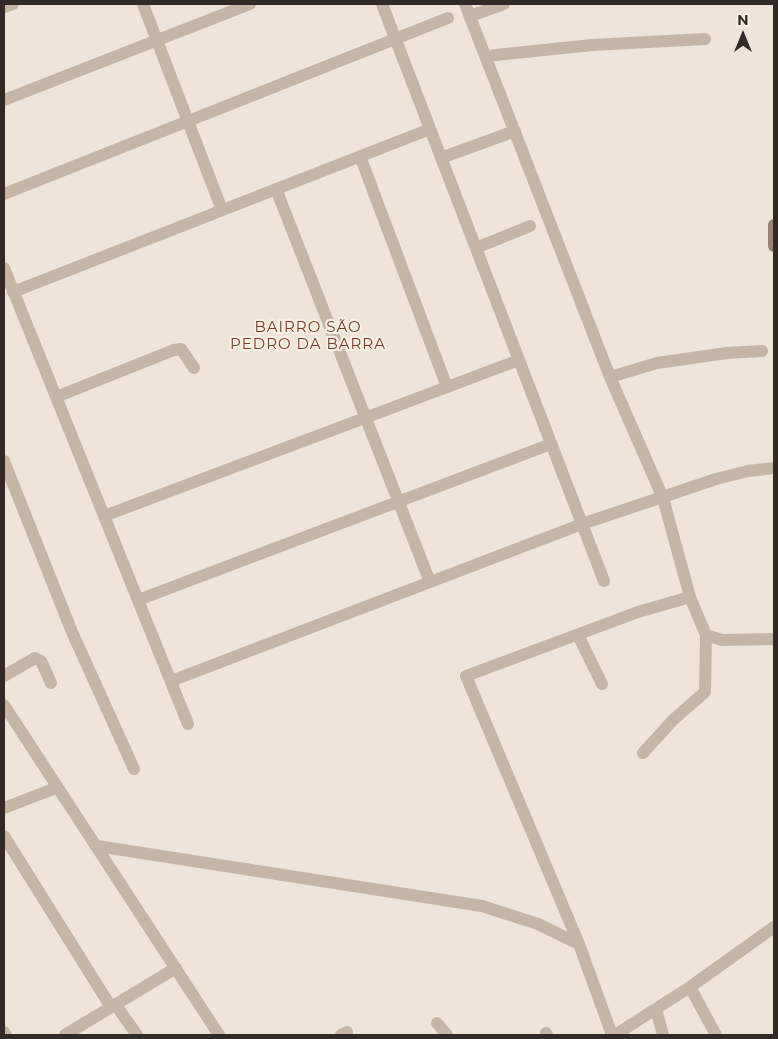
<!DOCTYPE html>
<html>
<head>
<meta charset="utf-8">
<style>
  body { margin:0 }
  #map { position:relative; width:778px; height:1039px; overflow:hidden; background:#eee4d9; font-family:Montserrat,sans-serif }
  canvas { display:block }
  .frame { position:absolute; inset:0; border:5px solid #322a26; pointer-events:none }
  .north { position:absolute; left:718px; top:10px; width:50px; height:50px; -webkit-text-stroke:4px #f7efe4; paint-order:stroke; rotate:0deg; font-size:14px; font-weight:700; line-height:20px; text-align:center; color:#322a26 }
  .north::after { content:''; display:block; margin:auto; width:18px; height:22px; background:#322a26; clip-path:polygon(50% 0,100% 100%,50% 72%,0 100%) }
</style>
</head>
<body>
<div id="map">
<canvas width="778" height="1039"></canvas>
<div class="frame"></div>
<div class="north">N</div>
</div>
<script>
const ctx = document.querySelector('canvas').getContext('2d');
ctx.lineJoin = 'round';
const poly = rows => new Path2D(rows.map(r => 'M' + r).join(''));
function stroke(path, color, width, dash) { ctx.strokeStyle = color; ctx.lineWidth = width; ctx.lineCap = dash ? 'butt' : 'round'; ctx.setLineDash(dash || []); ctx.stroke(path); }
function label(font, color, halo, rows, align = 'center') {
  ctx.font = font + ' Montserrat,sans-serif'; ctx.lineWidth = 4.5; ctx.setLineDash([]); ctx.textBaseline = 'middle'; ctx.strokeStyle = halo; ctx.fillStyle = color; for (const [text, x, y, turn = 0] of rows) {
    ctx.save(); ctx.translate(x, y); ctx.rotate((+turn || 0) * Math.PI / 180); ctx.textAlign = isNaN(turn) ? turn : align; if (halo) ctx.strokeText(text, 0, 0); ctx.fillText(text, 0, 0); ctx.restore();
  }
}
const street = poly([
  [143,4,222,210],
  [382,4,604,581],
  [465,4,610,377,663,498,690,597,706,635,722,640,774,639],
  [4,7,13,4],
  [470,16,504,4],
  [486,56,592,45,705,39],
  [4,100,250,4],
  [360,156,447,387],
  [441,158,515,131],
  [276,189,430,582],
  [4,194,448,18],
  [476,248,530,226],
  [4,268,188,724],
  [13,292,430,129],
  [610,377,657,363,727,353,762,351],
  [56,397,174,350,181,349,194,368],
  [4,461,72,632,134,769],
  [104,516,519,360],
  [138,600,551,444],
  [578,635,602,684],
  [4,676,35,658,41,661,51,683],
  [171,681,582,524,716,479,748,471,774,468],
  [4,705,219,1035],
  [643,753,673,720,705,692,706,635],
  [4,808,56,788],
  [4,836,111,1007],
  [97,846,482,906,538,924,579,944],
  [690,987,716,1035],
  [115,1004,137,1035],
  [656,1009,663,1035],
  [437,1023,447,1035],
  [4,1032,6,1035],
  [546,1033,547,1035],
  [65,1035,176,968],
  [341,1035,347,1032],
  [612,1035,579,944,466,676,638,612,690,597],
  [615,1035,690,987,774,927]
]);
const secondary = poly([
  [774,225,774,246]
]);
const neighbourhoodNames = [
  ["BAIRRO SÃO",308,328],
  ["PEDRO DA BARRA",308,345]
];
stroke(street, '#c5b5a6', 12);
stroke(secondary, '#988478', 12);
ctx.letterSpacing = '1px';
label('15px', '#793c27', '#f7efe4', neighbourhoodNames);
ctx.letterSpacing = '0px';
</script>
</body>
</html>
